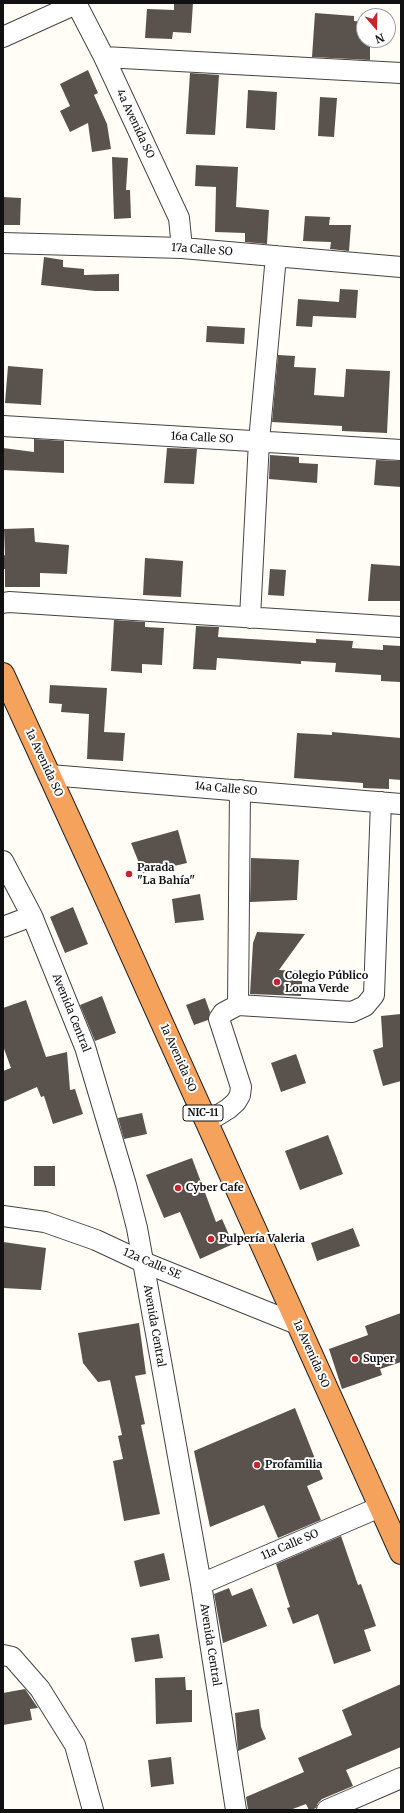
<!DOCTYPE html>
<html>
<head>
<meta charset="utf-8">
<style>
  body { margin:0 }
  #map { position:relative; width:404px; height:1813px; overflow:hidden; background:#fffdf5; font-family:Merriweather,serif }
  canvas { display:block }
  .frame { position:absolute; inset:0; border:4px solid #111; pointer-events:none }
  .north { position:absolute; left:356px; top:8px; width:40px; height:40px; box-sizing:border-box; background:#fff; border:1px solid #a0a0a0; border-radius:50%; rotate:160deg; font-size:11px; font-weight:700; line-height:16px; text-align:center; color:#111 }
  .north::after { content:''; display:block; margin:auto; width:14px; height:18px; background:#c4262e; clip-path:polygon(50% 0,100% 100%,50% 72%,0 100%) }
</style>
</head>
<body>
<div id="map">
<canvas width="404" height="1813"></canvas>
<div class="frame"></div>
<div class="north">N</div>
</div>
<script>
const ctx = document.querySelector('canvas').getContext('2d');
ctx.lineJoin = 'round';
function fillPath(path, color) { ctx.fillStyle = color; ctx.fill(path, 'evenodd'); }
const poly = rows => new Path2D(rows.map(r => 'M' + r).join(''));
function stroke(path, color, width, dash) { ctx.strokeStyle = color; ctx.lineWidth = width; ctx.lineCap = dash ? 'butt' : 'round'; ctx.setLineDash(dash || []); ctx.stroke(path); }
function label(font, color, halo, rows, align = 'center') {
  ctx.font = font + ' Merriweather,serif'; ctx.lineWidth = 4; ctx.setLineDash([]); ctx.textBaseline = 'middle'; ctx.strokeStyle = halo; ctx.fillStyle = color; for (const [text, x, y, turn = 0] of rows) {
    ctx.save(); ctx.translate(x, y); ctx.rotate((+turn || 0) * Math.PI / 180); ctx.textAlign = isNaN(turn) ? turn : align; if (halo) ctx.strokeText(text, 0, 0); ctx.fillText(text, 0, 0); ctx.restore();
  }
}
const building = poly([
  [174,3,193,3,191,33,173,32,172,39,145,38,147,9,174,10],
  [315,13,354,16,354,21,364,22,364,40,370,40,370,60,312,57],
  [88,70,98,93,94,95,107,124,111,149,92,152,88,123,70,132,60,111,70,106,60,84],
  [190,73,219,75,215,135,186,134],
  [248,90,277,92,275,130,246,128],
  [320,97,337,98,334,137,318,136],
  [112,157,128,158,126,190,130,190,131,218,114,219],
  [196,165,238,167,236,207,269,210,267,244,245,242,245,233,215,232,216,187,195,186],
  [3,197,21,198,20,225,3,225],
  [305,216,330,217,329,225,351,225,349,251,330,249,331,242,303,241],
  [44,257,63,260,63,267,84,269,84,275,119,274,119,291,95,291,41,285],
  [340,289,358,290,356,318,313,316,312,327,296,326,298,299,339,302],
  [207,326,245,328,244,344,206,342],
  [278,355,295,356,294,367,316,368,314,395,344,397,346,369,390,371,387,433,342,431,342,426,272,422],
  [8,366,43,369,41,405,5,403],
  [34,439,64,441,64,473,3,470,3,448,34,452],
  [167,448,197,449,194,484,164,483],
  [270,455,299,457,299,463,318,464,317,483,269,479],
  [376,460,401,461,401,487,374,485],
  [34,528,35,542,69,545,67,574,40,573,40,587,5,587,5,569,3,569,3,556,5,555,4,529],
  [145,558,183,561,181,597,143,595],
  [371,564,401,566,401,601,368,601],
  [270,569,286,570,284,596,268,595],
  [114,620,145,622,145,627,164,628,162,665,142,664,142,673,111,671],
  [196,626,219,627,218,637,316,643,316,639,353,641,352,648,383,650,383,645,401,646,401,682,381,681,381,675,335,672,336,663,301,661,301,664,217,658,216,670,193,669],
  [50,685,107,688,104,732,125,733,123,761,87,759,89,714,61,712,62,704,49,703],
  [332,732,401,738,401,780,389,779,389,789,363,788,363,783,294,778,297,733,332,735],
  [178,830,187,863,143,873,131,843],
  [251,858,299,860,297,900,250,902],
  [200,894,204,920,175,923,172,899],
  [73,907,88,944,65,953,50,917],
  [257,932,305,934,279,970,303,971,301,996,250,994,253,943],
  [102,996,116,1033,95,1041,80,1005],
  [205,998,210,1012,208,1020,194,1025,186,1005],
  [26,1000,46,1057,67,1052,70,1090,75,1089,83,1114,53,1124,44,1096,41,1097,37,1087,3,1102,3,1071,11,1068,3,1046,3,1008],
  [401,1014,401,1081,383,1086,373,1050,383,1047,381,1016],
  [296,1054,306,1083,281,1092,271,1063],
  [142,1113,147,1134,124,1139,118,1118],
  [328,1135,343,1174,300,1190,285,1151],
  [192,1158,216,1222,222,1219,233,1244,200,1259,180,1212,164,1218,146,1175],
  [34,1166,55,1166,55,1186,34,1186],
  [353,1228,360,1246,317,1261,311,1243],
  [3,1242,46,1248,41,1290,3,1288],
  [401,1313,401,1362,380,1369,382,1375,342,1389,329,1349,368,1335,365,1326],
  [139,1323,146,1374,135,1376,145,1424,141,1425,160,1514,124,1521,113,1461,123,1459,118,1436,122,1435,110,1380,98,1382,83,1363,78,1333],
  [295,1408,323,1479,307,1486,321,1520,278,1538,264,1505,210,1527,194,1451],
  [341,1536,358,1585,361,1584,376,1626,364,1630,371,1651,334,1664,318,1614,293,1624,287,1608,290,1607,276,1564],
  [164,1553,170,1580,140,1587,134,1561],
  [229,1588,232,1596,252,1588,267,1626,223,1643,214,1594],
  [159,1634,163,1658,135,1662,131,1638],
  [185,1677,186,1690,192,1690,192,1722,156,1724,155,1678],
  [401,1684,401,1747,346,1770,353,1786,322,1799,318,1803,316,1808,311,1810,309,1810,306,1804,290,1810,248,1810,246,1797,304,1772,298,1758,352,1735,342,1710],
  [25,1689,38,1708,30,1709,32,1720,3,1725,3,1693],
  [259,1709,261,1727,266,1739,238,1751,235,1713],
  [171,1757,174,1784,151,1787,148,1760]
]);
const street = poly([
  [76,3,104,57,179,218,182,248],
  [3,37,76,4],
  [104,57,401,73],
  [3,243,182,248,401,267],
  [3,426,401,450],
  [3,603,9,602,401,627],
  [250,618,259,441,276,256],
  [50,775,401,804],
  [3,861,32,916,85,1047,126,1185,137,1228,201,1584,236,1810],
  [3,927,32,916],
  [238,1005,352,1012,365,1006,374,995,381,802],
  [207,1122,228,1109,236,1102,240,1095,241,1087,219,1019,223,1013,238,1005,240,790],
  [3,1216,45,1222,96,1240,143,1262,297,1324],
  [201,1584,380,1507],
  [3,1655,12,1657,40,1689,75,1745,93,1810],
  [327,1810,401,1778]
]);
const highway = poly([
  [3,674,98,881,401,1553]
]);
const markers = [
  [129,874,4,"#c4262e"],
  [277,982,4,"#c4262e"],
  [178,1188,4,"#c4262e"],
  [211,1239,4,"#c4262e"],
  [355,1359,4,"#c4262e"],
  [257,1465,4,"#c4262e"]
];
const shields = [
  [203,1113,40]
];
const shieldNames = [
  ["NIC-11",203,1113]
];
const streetNames = [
  ["4a Avenida SO",135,124,65],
  ["17a Calle SO",202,250,4],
  ["16a Calle SO",202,438,3],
  ["1a Avenida SO",44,763,65],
  ["14a Calle SO",226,789,5],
  ["Avenida Central",71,1013,68],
  ["1a Avenida SO",178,1058,66],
  ["12a Calle SE",152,1264,23],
  ["Avenida Central",154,1326,80],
  ["1a Avenida SO",311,1354,66],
  ["11a Calle SO",290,1545,-23],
  ["Avenida Central",210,1645,81]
];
const poiNames = [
  ["Parada",137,868],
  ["\"La Bahía\"",137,881],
  ["Colegio Público",285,976],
  ["Loma Verde",285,989],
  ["Cyber Cafe",186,1188],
  ["Pulpería Valeria",219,1239],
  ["Super",363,1359],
  ["Profamilia",265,1465]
];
fillPath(building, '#5a524d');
stroke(street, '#444', 22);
stroke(highway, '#222', 24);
stroke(street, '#fff', 20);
stroke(highway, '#f5a25d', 22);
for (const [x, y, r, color] of markers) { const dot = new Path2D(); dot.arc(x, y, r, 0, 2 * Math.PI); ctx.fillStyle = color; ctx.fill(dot); stroke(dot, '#fff', 1.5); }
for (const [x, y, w] of shields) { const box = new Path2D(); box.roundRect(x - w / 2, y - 8, w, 16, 3); ctx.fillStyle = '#fff'; ctx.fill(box); stroke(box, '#111', 1); }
label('bold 10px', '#111', null, shieldNames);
label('11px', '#111', '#fff', streetNames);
label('bold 11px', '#111', '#fff', poiNames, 'left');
</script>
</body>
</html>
